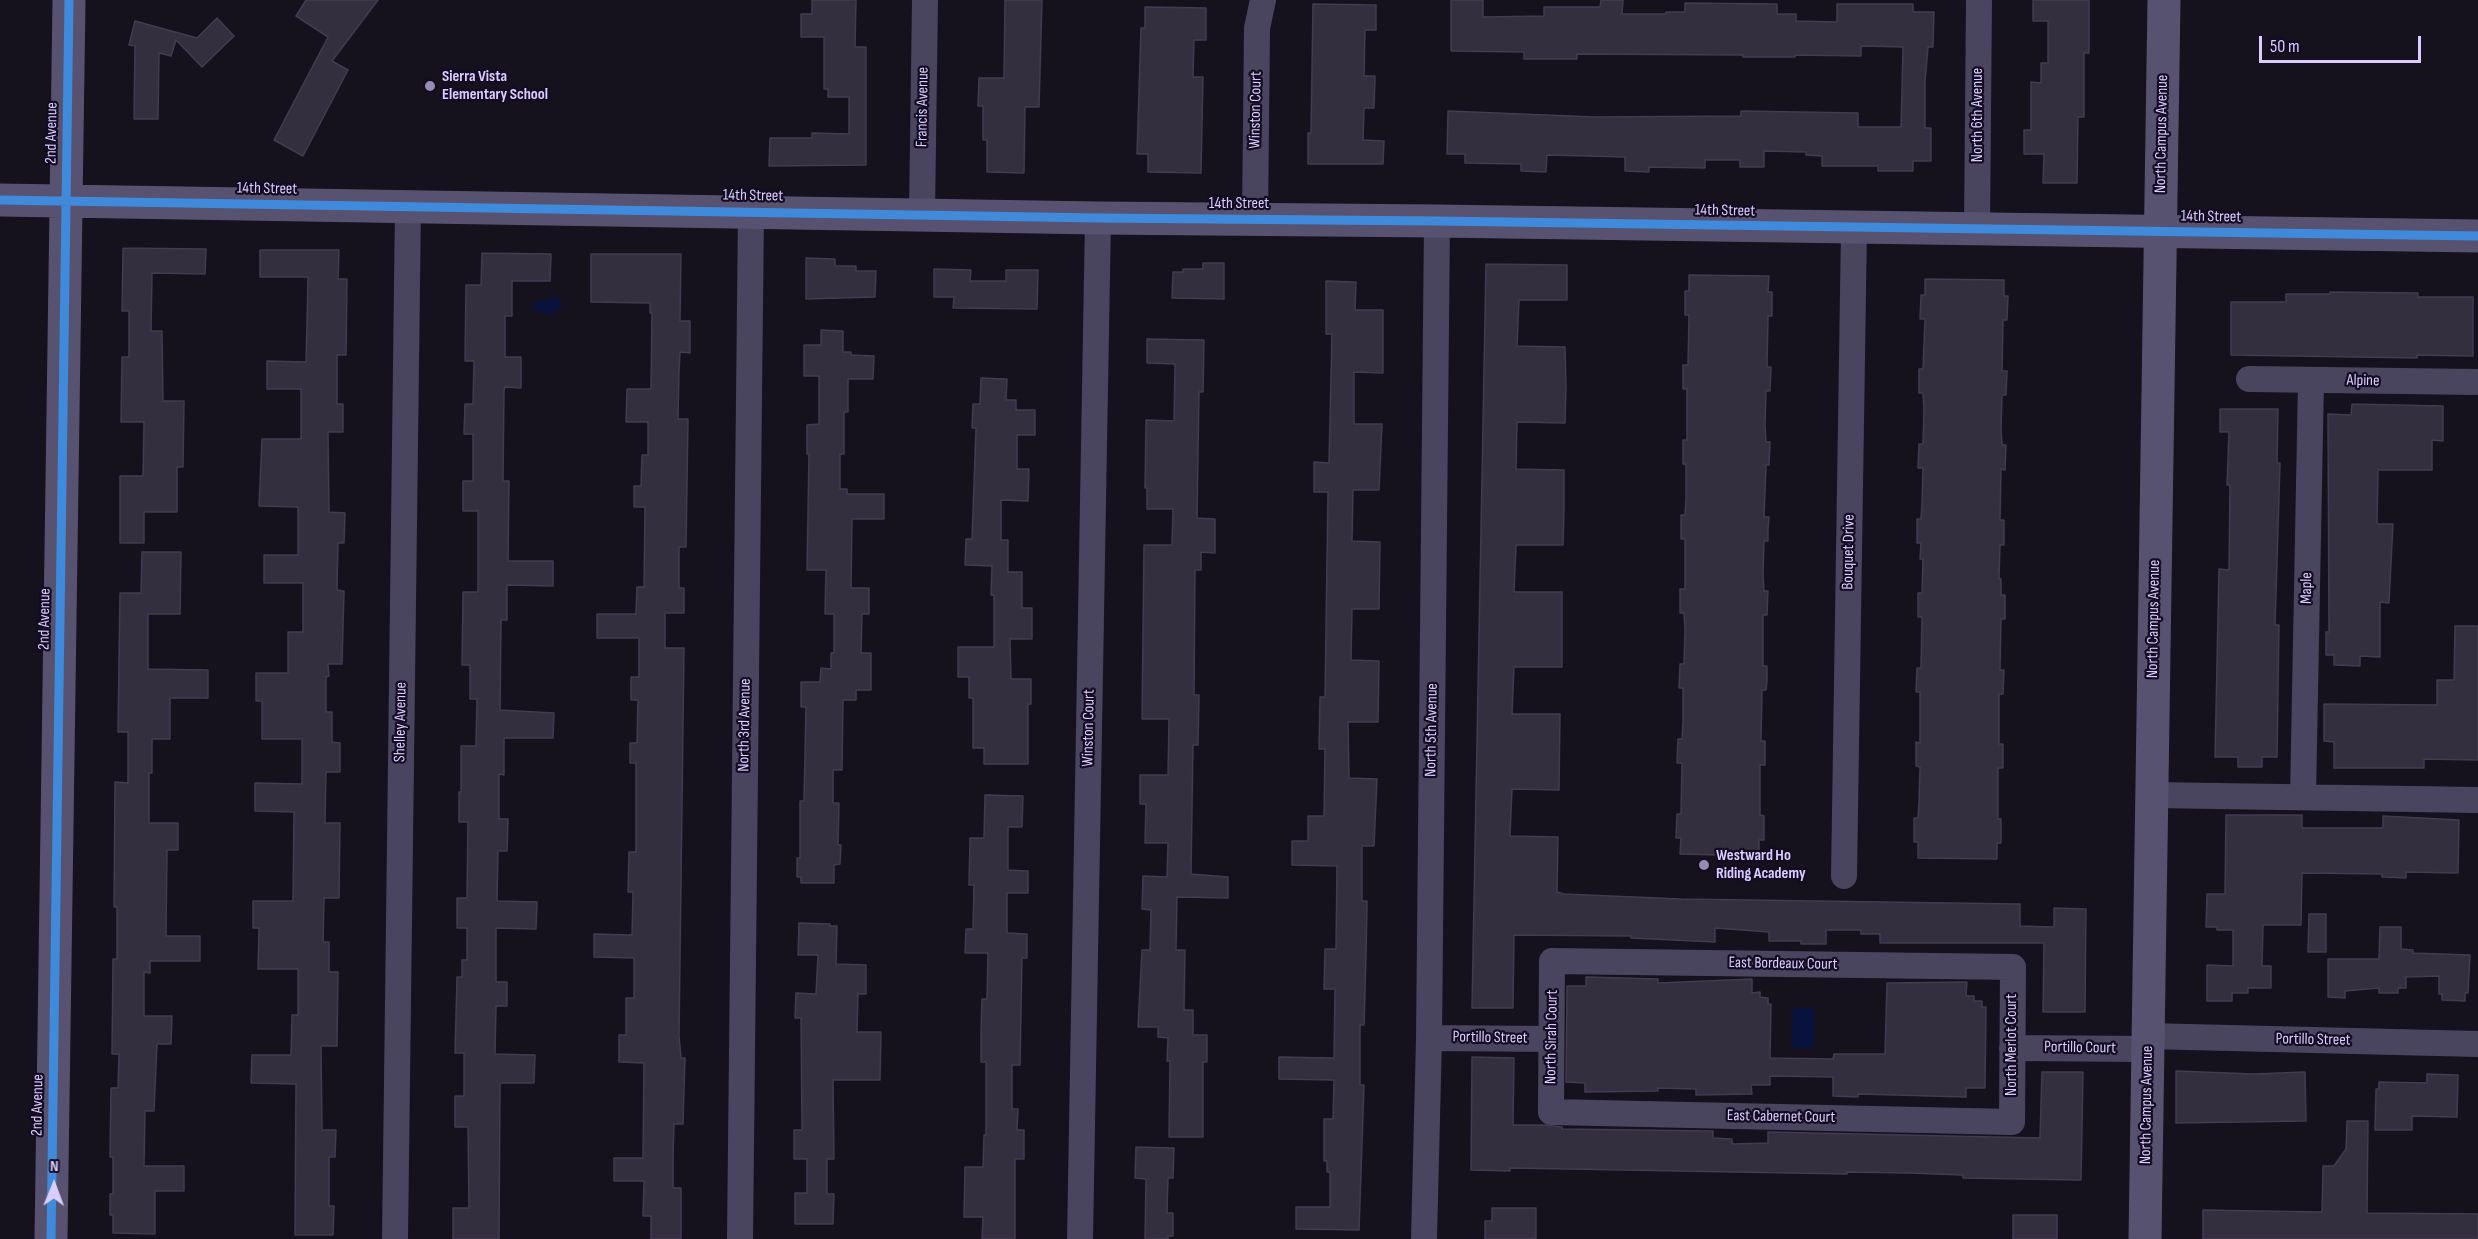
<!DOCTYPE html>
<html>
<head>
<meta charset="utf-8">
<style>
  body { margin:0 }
  #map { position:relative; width:2478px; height:1239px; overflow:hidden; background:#15111d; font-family:"Sofia Sans Condensed",sans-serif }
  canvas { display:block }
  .north { position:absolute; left:24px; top:1155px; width:60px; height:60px; -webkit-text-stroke:4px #130c22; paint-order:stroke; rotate:1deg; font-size:16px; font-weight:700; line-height:24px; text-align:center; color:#dbcdff }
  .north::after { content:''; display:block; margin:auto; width:21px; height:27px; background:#dbcdff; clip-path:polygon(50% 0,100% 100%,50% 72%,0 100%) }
  .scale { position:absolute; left:2259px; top:36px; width:162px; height:27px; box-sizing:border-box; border:3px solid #dbcdff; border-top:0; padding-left:8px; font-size:18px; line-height:21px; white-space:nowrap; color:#dbcdff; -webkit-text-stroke:4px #130c22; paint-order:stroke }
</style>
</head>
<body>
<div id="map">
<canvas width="2478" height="1239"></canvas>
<div class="north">N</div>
<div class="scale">50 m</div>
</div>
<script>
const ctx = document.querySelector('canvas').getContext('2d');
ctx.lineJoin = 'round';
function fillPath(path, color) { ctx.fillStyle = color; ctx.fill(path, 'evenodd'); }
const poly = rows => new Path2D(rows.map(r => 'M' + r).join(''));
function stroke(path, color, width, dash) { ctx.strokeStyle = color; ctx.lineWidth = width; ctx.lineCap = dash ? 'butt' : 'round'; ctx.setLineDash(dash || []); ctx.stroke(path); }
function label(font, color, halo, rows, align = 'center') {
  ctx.font = font + ' "Sofia Sans Condensed",sans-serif'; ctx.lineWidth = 4.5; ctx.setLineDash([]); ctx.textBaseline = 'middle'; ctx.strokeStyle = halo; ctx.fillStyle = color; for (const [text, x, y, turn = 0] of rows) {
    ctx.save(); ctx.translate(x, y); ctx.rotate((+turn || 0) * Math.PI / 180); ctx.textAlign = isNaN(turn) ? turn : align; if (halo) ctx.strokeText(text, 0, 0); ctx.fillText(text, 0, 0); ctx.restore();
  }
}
const water = poly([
  [553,296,559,298,562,306,552,314,549,315,533,310,534,302,546,300],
  [1793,1008,1814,1008,1814,1045,1812,1048,1795,1048,1792,1045]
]);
const building = poly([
  [306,0,378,0,332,61,348,70,303,156,274,140,328,37,296,16,306,0],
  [812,0,856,0,855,47,866,47,866,165,769,166,770,138,812,138,812,133,849,134,849,97,828,97,828,89,824,89,824,37,801,37,801,14,812,14,812,0],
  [1005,0,1042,0,1039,107,1025,107,1024,173,987,172,987,140,983,140,983,106,978,106,979,78,1004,78,1005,0],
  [1451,0,1483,0,1483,17,1544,16,1544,7,1600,7,1601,0,1623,0,1622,14,1666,14,1666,12,1685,12,1685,3,1777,4,1777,14,1796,14,1796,21,1837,22,1837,4,1913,4,1913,12,1934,12,1933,47,1928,47,1925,82,1925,128,1931,128,1931,161,1913,161,1913,171,1878,171,1878,166,1822,166,1822,156,1806,155,1806,152,1764,151,1764,167,1740,167,1740,160,1705,160,1705,168,1649,167,1649,172,1625,171,1625,157,1547,155,1546,172,1521,171,1521,164,1465,163,1465,154,1447,154,1448,111,1595,117,1741,116,1741,111,1858,113,1858,127,1901,127,1903,47,1861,46,1861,56,1795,55,1795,57,1743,57,1743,55,1577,54,1577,59,1524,59,1524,52,1451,51,1451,0],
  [2033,0,2089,0,2089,53,2084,53,2084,117,2078,117,2077,183,2043,183,2044,154,2024,154,2024,130,2031,130,2031,82,2041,83,2041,63,2048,63,2048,21,2033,21,2033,0],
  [1313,4,1376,5,1376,30,1365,30,1364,76,1375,76,1374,108,1364,108,1363,140,1384,141,1383,164,1308,164,1308,133,1311,133,1313,4],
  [1145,7,1206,8,1206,40,1194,40,1193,77,1203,77,1201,173,1148,172,1148,154,1137,154,1141,28,1145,28,1145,7],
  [217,18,234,36,202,67,176,40,171,56,159,53,158,119,134,119,135,46,129,45,135,21,197,38,217,18],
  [123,248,206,249,205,274,152,273,151,331,162,331,163,401,184,401,183,467,177,467,177,512,144,512,144,543,120,543,120,476,143,476,144,422,121,422,122,357,129,357,129,311,122,311,123,248],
  [260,250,339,250,338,279,347,279,346,355,337,355,337,404,343,404,343,432,328,432,329,512,345,513,344,543,338,543,337,590,344,591,342,664,328,664,329,676,326,677,326,712,332,712,332,742,340,743,340,772,326,772,325,823,340,823,339,898,324,898,323,942,329,942,329,972,338,972,337,1046,321,1046,322,1130,336,1130,335,1157,329,1157,329,1206,334,1206,333,1235,295,1235,296,1084,251,1083,252,1055,291,1055,292,1015,298,1015,298,969,258,969,259,928,253,928,253,901,293,901,294,812,255,811,255,783,302,784,302,739,262,739,262,701,256,701,256,673,288,673,288,632,303,632,303,583,264,583,264,555,298,555,298,507,259,506,262,439,301,439,301,389,267,389,267,361,306,362,307,324,308,277,260,277,260,250],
  [482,253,551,254,550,281,512,281,512,316,505,316,505,357,521,357,521,388,505,387,504,390,503,481,509,481,508,561,553,561,553,586,507,585,507,620,501,620,500,710,554,713,553,738,504,738,504,775,499,774,499,819,508,819,507,851,498,851,497,901,537,902,536,929,496,928,496,982,507,982,507,1006,496,1006,495,1054,535,1055,534,1083,500,1083,499,1239,453,1239,453,1208,469,1208,468,1127,455,1127,455,1096,464,1096,464,1053,455,1053,457,977,462,977,462,960,467,960,467,928,457,928,457,898,467,898,468,822,459,822,459,792,461,792,461,746,476,746,477,699,470,699,470,665,462,665,463,592,478,592,478,511,463,511,463,481,473,481,473,434,464,434,465,404,473,404,474,361,465,361,466,285,481,285,482,253],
  [591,254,681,254,680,321,690,321,690,353,680,352,679,372,678,419,688,419,686,547,679,547,679,588,684,588,684,613,665,613,665,648,684,648,679,1036,681,1058,685,1058,684,1088,683,1124,674,1124,673,1158,673,1188,681,1188,681,1239,651,1239,651,1216,643,1216,644,1181,614,1181,614,1158,643,1158,644,1063,619,1062,619,1035,626,1035,626,998,634,998,634,958,594,957,594,934,632,935,633,892,628,892,629,852,636,852,636,763,630,763,630,743,637,743,638,700,631,700,631,677,639,677,639,638,597,638,597,614,636,614,637,587,644,587,645,507,634,507,634,486,641,486,642,455,648,455,648,422,626,422,627,389,651,389,652,313,650,313,650,303,591,302,591,254],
  [806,258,835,259,835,266,856,266,856,271,876,271,875,297,806,299,806,258],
  [1203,263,1224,263,1224,299,1172,298,1173,272,1183,272,1183,269,1203,269,1203,263],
  [1486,264,1567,265,1567,300,1519,300,1517,346,1565,347,1566,388,1565,423,1517,422,1516,469,1564,470,1564,511,1563,545,1516,545,1514,592,1562,592,1562,667,1514,667,1512,714,1560,714,1559,790,1512,789,1510,836,1558,837,1557,892,1564,894,1681,899,2020,904,2020,926,2054,927,2054,908,2086,909,2085,1012,2043,1012,2044,943,1880,943,1880,934,1861,934,1861,930,1826,930,1826,944,1801,944,1801,941,1769,941,1769,932,1715,928,1715,942,1631,938,1631,936,1514,935,1513,1008,1472,1008,1486,264],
  [934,269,971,270,970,281,1006,281,1006,270,1038,270,1037,309,953,308,954,297,934,297,934,269],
  [1689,275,1769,276,1768,292,1772,292,1772,316,1768,316,1767,367,1771,367,1770,391,1766,391,1765,425,1766,442,1770,442,1769,465,1766,465,1764,517,1769,517,1768,529,1768,541,1764,541,1763,575,1764,591,1768,591,1767,615,1763,615,1763,666,1767,666,1767,681,1766,690,1762,690,1761,741,1765,741,1765,765,1760,765,1760,815,1764,816,1764,840,1759,840,1759,856,1680,854,1681,838,1676,838,1677,814,1681,814,1682,763,1677,763,1678,739,1682,739,1683,723,1683,688,1679,688,1680,664,1684,664,1685,629,1684,613,1680,613,1680,589,1685,589,1685,539,1681,539,1681,515,1685,515,1686,499,1686,464,1683,464,1683,440,1687,440,1687,389,1683,389,1683,365,1688,365,1689,315,1685,315,1685,291,1689,291,1689,275],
  [1925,279,2004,280,2004,296,2008,296,2007,320,2003,320,2002,371,2007,371,2006,395,2002,395,2001,429,2002,445,2006,445,2005,470,2001,469,2000,520,2004,520,2004,545,2000,545,1999,579,2001,579,2001,595,2005,595,2005,619,2001,619,2000,670,2004,670,2003,694,1999,694,1999,744,2003,744,2003,768,1998,768,1998,819,2001,819,2001,843,1997,843,1997,859,1918,858,1918,842,1914,842,1914,818,1918,818,1919,802,1920,767,1916,766,1916,742,1920,743,1920,692,1916,692,1917,668,1921,668,1922,617,1918,617,1918,593,1922,593,1923,559,1920,559,1921,543,1917,543,1917,519,1921,519,1922,503,1923,468,1918,468,1919,444,1923,444,1924,409,1923,393,1919,393,1919,369,1923,369,1925,319,1920,319,1921,295,1925,295,1925,279],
  [1326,281,1356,282,1355,310,1383,310,1383,373,1354,372,1354,424,1382,424,1379,490,1353,490,1352,541,1380,542,1379,609,1352,609,1351,660,1379,661,1378,722,1348,722,1349,778,1377,779,1374,846,1362,846,1362,901,1367,901,1366,956,1364,1025,1360,1025,1360,1085,1364,1085,1359,1230,1296,1229,1296,1207,1330,1207,1330,1172,1327,1172,1327,1161,1324,1161,1324,1119,1333,1119,1334,1080,1279,1079,1279,1057,1334,1058,1335,989,1324,989,1325,949,1336,949,1337,866,1292,865,1292,841,1308,841,1308,816,1324,816,1325,749,1319,749,1320,697,1325,697,1328,492,1314,492,1314,462,1329,463,1332,334,1326,334,1326,281],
  [2330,292,2418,293,2418,297,2473,297,2473,356,2417,355,2417,358,2231,355,2231,302,2286,302,2286,294,2330,294,2330,292],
  [821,330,843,331,843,352,851,352,851,355,874,356,873,379,848,379,848,412,844,412,844,454,840,454,840,489,847,489,847,494,884,494,884,519,852,519,851,588,869,588,869,614,862,614,861,653,871,653,871,690,856,690,856,700,843,700,842,770,833,770,833,803,839,803,838,845,841,845,840,864,834,865,834,883,801,883,801,877,797,877,797,858,800,858,800,801,804,801,806,707,801,707,801,682,820,682,821,668,831,669,831,653,834,653,834,614,825,614,826,570,807,570,809,454,807,454,807,425,819,424,819,376,804,376,804,345,821,345,821,330],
  [1147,339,1204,340,1203,392,1199,392,1197,518,1215,519,1215,553,1201,552,1201,570,1195,570,1194,695,1199,695,1198,745,1193,745,1191,874,1228,877,1228,898,1177,897,1176,950,1185,950,1184,1010,1193,1010,1193,1035,1207,1035,1207,1062,1203,1062,1203,1137,1169,1137,1170,1061,1167,1061,1168,1038,1158,1037,1158,1027,1138,1027,1142,950,1150,950,1151,910,1142,909,1143,876,1167,877,1168,843,1145,843,1146,804,1140,804,1140,775,1168,775,1169,719,1142,719,1144,545,1172,545,1173,509,1147,509,1147,488,1145,488,1146,420,1174,421,1175,364,1147,363,1147,339],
  [981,378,1007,379,1006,400,1016,400,1016,410,1035,410,1035,435,1017,435,1017,469,1029,469,1028,501,1001,500,1001,540,1008,540,1008,572,1022,572,1022,608,1032,608,1032,639,1010,639,1011,679,1031,679,1031,704,1028,704,1028,764,984,764,984,748,973,748,973,698,969,698,969,677,958,677,958,647,994,647,994,595,991,595,992,566,965,565,966,539,972,539,976,428,972,428,973,404,980,404,981,378],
  [2352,404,2443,406,2443,441,2432,440,2432,470,2378,470,2377,524,2393,524,2389,603,2380,602,2380,657,2360,656,2360,666,2334,665,2334,655,2326,655,2326,632,2329,632,2328,414,2351,415,2352,404],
  [2220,409,2278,409,2277,463,2280,463,2275,625,2279,625,2277,757,2262,757,2262,767,2238,767,2238,757,2215,757,2219,569,2229,570,2230,485,2227,485,2229,432,2220,432,2220,409],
  [142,552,181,552,180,614,148,614,148,669,208,670,208,698,170,698,170,739,152,739,152,773,149,773,149,823,178,823,178,850,167,850,166,936,200,936,200,961,150,961,150,973,144,972,144,1016,172,1016,171,1044,157,1044,154,1111,145,1111,144,1166,184,1166,184,1191,155,1191,155,1234,113,1233,113,1215,110,1215,110,1194,113,1194,113,1157,110,1157,111,1088,118,1088,119,1054,112,1054,113,959,117,959,117,907,114,907,115,782,128,783,128,732,118,732,120,593,141,593,142,552],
  [2455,626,2478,626,2478,760,2424,759,2424,768,2334,768,2334,742,2324,741,2324,704,2437,705,2437,680,2454,680,2455,626],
  [985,795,1023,796,1022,827,1008,827,1008,870,1028,871,1028,893,1007,893,1007,933,1027,934,1027,958,1022,958,1020,1065,1012,1065,1012,1109,1018,1109,1017,1130,1024,1130,1024,1159,1015,1159,1015,1239,982,1239,983,1217,964,1217,965,1167,983,1167,984,1135,986,1135,986,1062,981,1062,981,1033,982,999,987,999,988,953,965,953,966,929,973,929,974,885,969,885,970,838,984,838,985,795],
  [2226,815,2302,815,2302,828,2383,828,2383,816,2459,820,2458,873,2406,872,2406,878,2382,877,2382,874,2302,873,2301,925,2263,925,2262,966,2271,966,2271,988,2248,988,2248,993,2232,993,2232,1001,2207,1001,2207,965,2233,966,2233,930,2217,930,2217,927,2206,927,2207,894,2225,894,2226,815],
  [2309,914,2326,914,2326,952,2308,952,2309,914],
  [799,923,830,924,830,926,837,926,836,964,866,965,866,994,858,994,857,1032,881,1032,880,1080,833,1080,834,1159,827,1159,827,1194,834,1194,833,1224,795,1224,795,1193,807,1193,807,1159,794,1159,794,1130,802,1130,801,1018,795,1018,796,993,816,994,818,955,798,955,799,923],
  [2380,927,2401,927,2401,949,2413,950,2413,953,2470,955,2468,993,2465,993,2465,1001,2442,1000,2442,994,2439,994,2439,976,2406,977,2406,988,2398,988,2398,993,2379,993,2379,988,2345,991,2345,998,2328,997,2328,959,2379,959,2380,927],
  [1586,977,1658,979,1658,983,1752,979,1752,993,1760,992,1760,997,1768,998,1768,1004,1771,1004,1770,1058,1833,1059,1834,1054,1885,1054,1887,983,1967,982,1966,996,1974,996,1974,1001,1982,1001,1982,1007,1986,1007,1985,1088,1966,1088,1966,1097,1858,1094,1858,1097,1833,1096,1833,1077,1770,1076,1770,1085,1751,1085,1752,1094,1696,1095,1696,1089,1658,1088,1658,1091,1585,1092,1585,1083,1566,1082,1567,986,1586,986,1586,977],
  [1472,1057,1514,1058,1513,1125,1545,1125,1562,1127,1562,1129,1713,1131,1713,1138,1732,1139,1732,1144,1768,1143,1768,1132,2040,1138,2042,1072,2083,1072,2081,1180,1963,1178,1963,1175,1908,1173,1847,1172,1847,1174,1510,1168,1510,1171,1471,1170,1472,1057],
  [2176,1071,2254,1074,2305,1072,2306,1121,2176,1123,2176,1071],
  [2427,1074,2458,1075,2457,1117,2412,1116,2412,1130,2375,1130,2376,1089,2379,1089,2379,1082,2427,1083,2427,1074],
  [2347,1121,2368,1121,2367,1213,2478,1214,2478,1239,2203,1239,2203,1210,2322,1212,2323,1166,2334,1166,2346,1149,2347,1121],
  [1136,1147,1174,1148,1173,1178,1168,1178,1167,1213,1173,1213,1173,1236,1168,1236,1168,1239,1145,1239,1146,1179,1135,1178,1136,1147],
  [1492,1208,1536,1208,1536,1239,1485,1239,1485,1221,1492,1221,1492,1208],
  [2013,1215,2057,1215,2057,1239,2013,1239,2013,1215]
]);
const street = poly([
  [922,214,925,0],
  [1255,220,1257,28,1263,0],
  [1977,229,1979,0],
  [2249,379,2478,382],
  [2151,795,2478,800],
  [2303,797,2311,380],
  [1844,876,1854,228],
  [1552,961,2013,967,2012,1122,1551,1112,1552,961],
  [2147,1036,2478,1044],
  [1429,1038,1551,1039],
  [2012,1048,2147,1049],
  [395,1239,408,205],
  [740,1239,751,211],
  [1080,1239,1098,218],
  [1424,1239,1429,1038,1437,221]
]);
const secondary = poly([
  [0,200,1098,218,1437,221,2478,236],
  [51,1239,69,0],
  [2145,1239,2164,0]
]);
const cycleway = poly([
  [0,200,1098,218,1437,221,2478,236],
  [51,1239,69,0]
]);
const markers = [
  [430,86,6,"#968bb0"],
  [1704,865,6,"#968bb0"]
];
const poiNames = [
  ["Sierra Vista",442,77],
  ["Elementary School",442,95],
  ["Westward Ho",1716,856],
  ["Riding Academy",1716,874]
];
const streetNames = [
  ["Francis Avenue",923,107,-89],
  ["Winston Court",1256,110,-89],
  ["North 6th Avenue",1978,115,-90],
  ["2nd Avenue",52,133,-89],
  ["North Campus Avenue",2162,134,-89],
  ["14th Street",267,189,1],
  ["14th Street",753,196,1],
  ["14th Street",1239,204],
  ["14th Street",1725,211,1],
  ["14th Street",2211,217,1],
  ["Alpine",2363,381,1],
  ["Bouquet Drive",1849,552,-89],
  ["Maple",2307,588,-89],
  ["2nd Avenue",45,619,-89],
  ["North Campus Avenue",2154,619,-89],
  ["Shelley Avenue",401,722,-89],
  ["North 3rd Avenue",745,725,-89],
  ["Winston Court",1089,728,-89],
  ["North 5th Avenue",1432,730,-89],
  ["East Bordeaux Court",1783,964,1],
  ["North Sirah Court",1552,1037,-89],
  ["Portillo Street",1490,1038,1],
  ["Portillo Street",2313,1040,1],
  ["North Merlot Court",2012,1045,-90],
  ["Portillo Court",2080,1048,1],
  ["2nd Avenue",38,1105,-89],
  ["North Campus Avenue",2147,1105,-89],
  ["East Cabernet Court",1781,1117,1]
];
fillPath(water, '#08123d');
fillPath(building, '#342f3f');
stroke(building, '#433b51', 1.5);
stroke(street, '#4a455e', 26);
stroke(secondary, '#585271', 33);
stroke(cycleway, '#408adc', 9);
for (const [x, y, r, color] of markers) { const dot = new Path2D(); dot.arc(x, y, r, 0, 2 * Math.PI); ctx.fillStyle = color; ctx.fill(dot); stroke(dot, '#130c22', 2); }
label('bold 16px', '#dbcdff', '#130c22', poiNames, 'left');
label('16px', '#dbcdff', '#130c22', streetNames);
</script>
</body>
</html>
